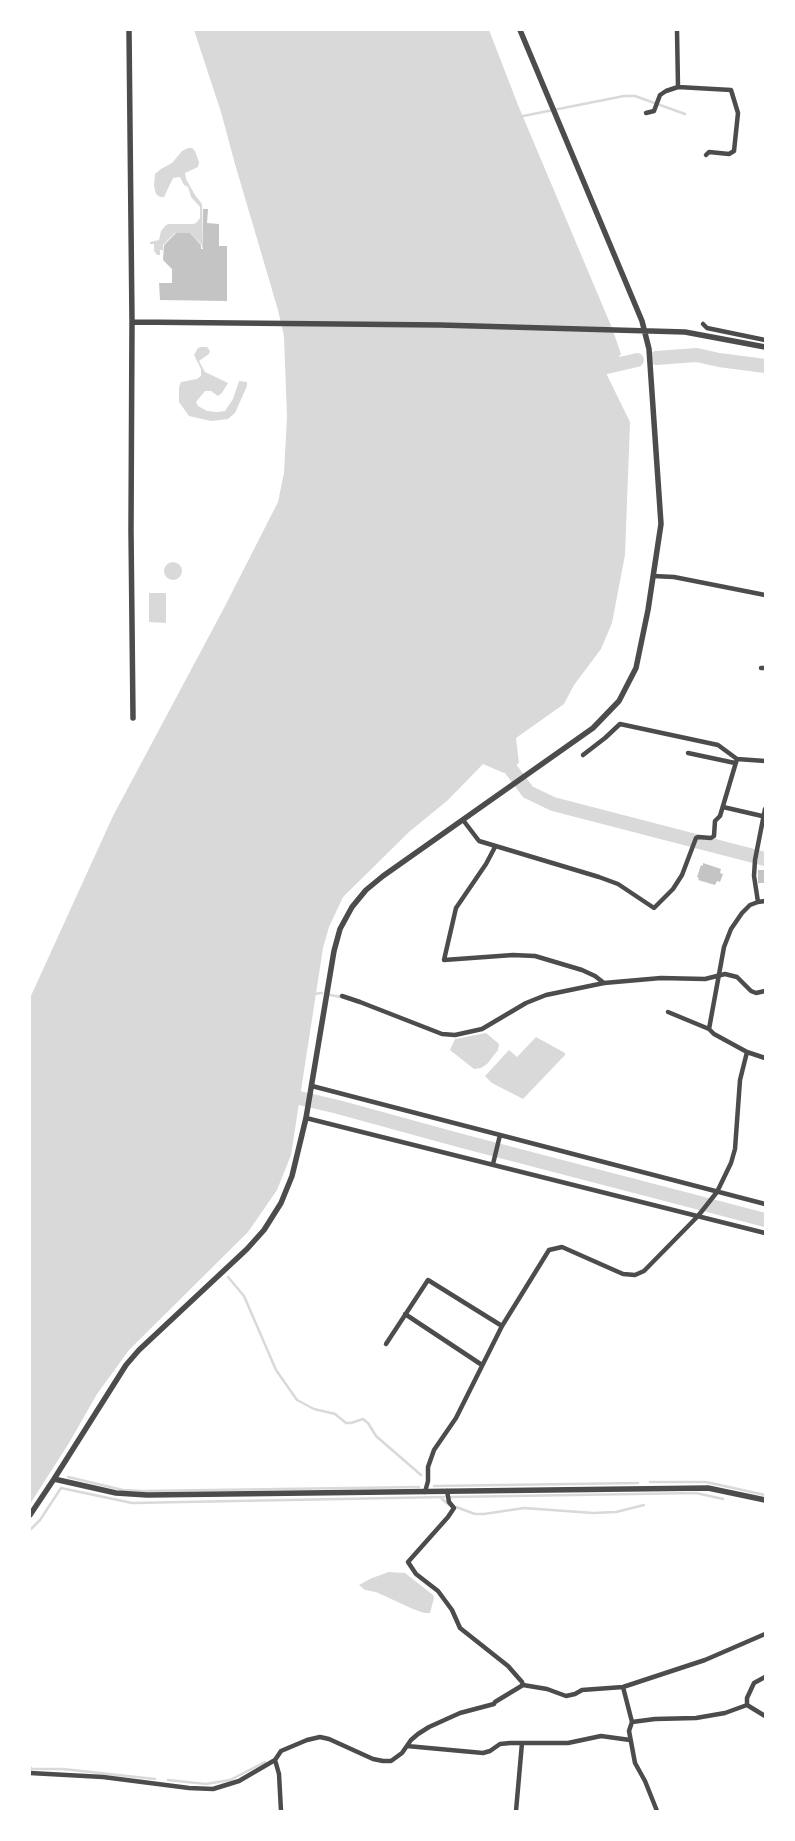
<!DOCTYPE html>
<html>
<head>
<meta charset="utf-8">
<style>
  body { margin:0 }
  #map { position:relative; width:795px; height:1841px; overflow:hidden; background:#fff; font-family:"Alegreya Sans",sans-serif }
  canvas { display:block }
  .frame { position:absolute; inset:0; border:31px solid #fff; pointer-events:none }
</style>
</head>
<body>
<div id="map">
<canvas width="795" height="1841"></canvas>
<div class="frame"></div>
</div>
<script>
const ctx = document.querySelector('canvas').getContext('2d');
ctx.lineJoin = 'round';
function fillPath(path, color) { ctx.fillStyle = color; ctx.fill(path, 'evenodd'); }
const poly = rows => new Path2D(rows.map(r => 'M' + r).join(''));
function stroke(path, color, width, dash) { ctx.strokeStyle = color; ctx.lineWidth = width; ctx.lineCap = dash ? 'butt' : 'round'; ctx.setLineDash(dash || []); ctx.stroke(path); }
const water = poly([
  [194,30,489,30,518,105,612,328,621,354,606,373,630,422,625,555,612,623,601,649,574,685,564,704,516,738,519,763,504,773,483,764,448,800,409,832,343,897,329,927,323,948,291,1155,277,1190,248,1232,129,1350,97,1394,69,1443,30,1504,30,998,113,816,224,608,278,502,284,473,287,417,284,336,278,310,235,164,221,112],
  [188,148,192,148,195,151,199,162,198,167,185,173,186,179,195,195,202,204,203,248,202,248,202,245,190,233,175,233,163,245,163,250,160,250,160,255,157,255,154,251,154,244,150,244,150,242,159,240,161,231,166,225,169,224,193,224,196,223,200,218,200,207,191,197,188,187,184,185,180,177,173,178,164,197,160,197,156,194,154,186,155,174,161,169,172,163,182,151],
  [201,347,207,347,210,351,209,354,199,361,205,372,228,383,222,393,218,396,211,391,205,391,196,402,198,406,207,411,217,412,225,411,233,399,239,381,247,382,247,386,235,413,228,419,211,421,189,416,179,402,179,387,181,382,197,379,201,376,201,369,194,355,198,348],
  '164 571a9 9 0 1 1 18 0a9 9 0 1 1-18 0Z',
  [149,593,166,593,166,623,149,622],
  [486,1033,499,1044,498,1050,487,1064,481,1068,474,1069,450,1050,455,1039],
  [536,1037,565,1053,565,1055,523,1099,492,1083,485,1076,509,1050,517,1057],
  [389,1572,405,1573,433,1595,434,1598,430,1613,424,1613,413,1609,376,1592,365,1590,359,1585,372,1578]
]);
const stream = poly([
  [523,116,624,96,635,96,685,114],
  [314,994,322,993],
  [330,995,341,997],
  [228,1277,244,1296,276,1370,297,1400,314,1409,335,1414,346,1423,351,1423,363,1419,368,1423,376,1436,421,1475],
  [68,1477,123,1490,143,1491,419,1487],
  [650,1482,706,1482,765,1495],
  [434,1486,638,1483],
  [440,1497,449,1505],
  [451,1497,696,1493,723,1499],
  [456,1507,475,1514,484,1514,524,1508,593,1513,616,1512,644,1505],
  [30,1530,40,1520,61,1488,132,1503,444,1497],
  [30,1767,32,1769,63,1769,155,1779],
  [168,1780,206,1784,230,1780,265,1762]
]);
const river = poly([
  [656,358,697,355,719,360,765,366],
  [594,370,637,360],
  [510,768,528,792,553,804,765,859],
  [282,1094,338,1107,462,1141,765,1220]
]);
const building = poly([
  [203,209,208,209,207,223,219,224,219,246,227,246,227,301,160,300,159,283,172,283,172,269,163,260,164,245,176,233,190,233,201,245,201,249,203,249],
  [703,863,721,869,720,873,723,874,720,882,717,881,715,885,698,880,699,878,697,877,701,865,703,866],
  [758,870,765,870,765,883,758,883]
]);
const minor = poly([
  [677,30,678,87],
  [646,113,654,111,660,95,666,91,678,87,731,90,738,113,734,151,729,154,709,152,706,155],
  [703,324,707,328,765,340],
  [653,576,674,577,765,595],
  [761,668,765,668],
  [688,753,735,763],
  [583,755,605,738,620,724,718,745,737,759,765,761],
  [723,807,762,816],
  [463,820,479,841,599,877,618,884,654,908,673,889,682,875,696,838,698,837,711,838,714,836,715,821,720,816,737,759],
  [495,847,486,864,456,908,444,960,513,955,535,956,582,970,595,976,604,983],
  [765,901,758,902,750,905,742,913,731,929,724,947,709,1029,714,1034,747,1052,765,1058],
  [758,902,754,876,755,860,765,809],
  [342,996,360,1002,442,1034,455,1035,482,1029,526,1003,546,995,604,983,661,978,705,979,725,974,737,977,751,991,756,993,765,991],
  [668,1012,709,1029],
  [312,1086,765,1204],
  [306,1118,765,1233],
  [493,1164,500,1135],
  [405,1314,482,1365],
  [386,1344,428,1280,502,1326],
  [447,1491,449,1502,454,1508,448,1517,408,1562,416,1574,438,1591,452,1610,460,1628,508,1666,522,1682,523,1685],
  [425,1492,428,1481,428,1467,434,1450,456,1418,502,1326,549,1250,562,1247,623,1274,635,1275,644,1271,698,1216,717,1192,731,1163,735,1149,740,1080,747,1052],
  [623,1687,632,1722],
  [747,1705,747,1698,754,1683,765,1677],
  [747,1705,765,1716],
  [407,1746,483,1753,490,1751,500,1744,510,1743,568,1743,601,1736,630,1740],
  [275,1760,279,1774,281,1811],
  [30,1773,103,1777,189,1788,213,1789,239,1781,275,1760,281,1751,307,1740,320,1737,329,1739,373,1759,383,1761,391,1761,402,1753,411,1740,418,1734,429,1727,460,1713,494,1704,495,1702,523,1685,547,1689,566,1696,575,1694,582,1690,623,1687,705,1660,765,1634],
  [516,1811,522,1743],
  [657,1811,645,1781,635,1763,629,1731,632,1722,655,1719,696,1718,725,1713,747,1705]
]);
const tertiary = poly([
  [129,30,132,322,440,325,685,332,765,347],
  [132,322,131,530,133,718],
  [54,1479,116,1493,147,1495,708,1488,765,1500],
  [30,1515,54,1479,126,1365,139,1350,247,1249,264,1230,281,1203,292,1176,306,1118,334,951,340,929,352,907,366,890,383,876,593,728,619,701,636,668,648,610,661,524,649,349,642,321,520,30]
]);
fillPath(water, '#d9d9d9');
stroke(stream, '#d9d9d9', 2.5);
stroke(river, '#d9d9d9', 14);
fillPath(building, '#c4c4c4');
stroke(minor, '#4c4c4c', 4.5);
stroke(tertiary, '#4c4c4c', 5.5);
</script>
</body>
</html>
